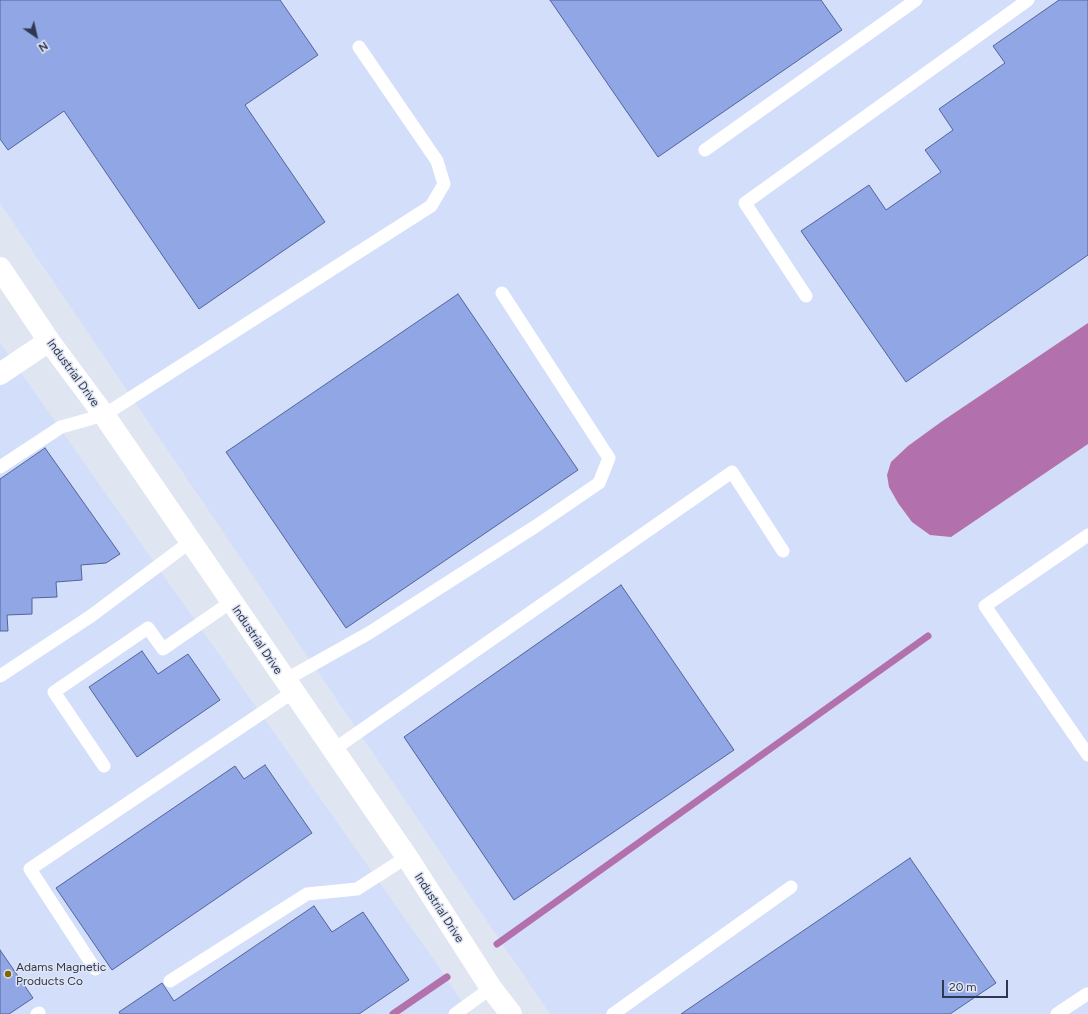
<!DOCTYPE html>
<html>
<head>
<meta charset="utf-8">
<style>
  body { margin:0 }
  #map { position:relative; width:1088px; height:1014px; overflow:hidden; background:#e0e5f2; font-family:Figtree,sans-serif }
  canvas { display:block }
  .north { position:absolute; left:16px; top:16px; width:40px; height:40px; -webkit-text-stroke:3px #e0e5f2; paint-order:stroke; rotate:146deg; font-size:11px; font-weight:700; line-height:16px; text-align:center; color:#2f3851 }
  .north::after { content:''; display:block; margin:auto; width:14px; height:18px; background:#2f3851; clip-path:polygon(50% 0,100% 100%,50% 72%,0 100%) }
  .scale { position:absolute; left:942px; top:980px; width:66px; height:18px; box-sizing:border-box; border:2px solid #2f3851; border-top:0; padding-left:5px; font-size:12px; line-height:14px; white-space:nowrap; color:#2f3851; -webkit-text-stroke:3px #e0e5f2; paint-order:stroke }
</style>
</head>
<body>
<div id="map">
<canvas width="1088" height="1014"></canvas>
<div class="north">N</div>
<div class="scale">20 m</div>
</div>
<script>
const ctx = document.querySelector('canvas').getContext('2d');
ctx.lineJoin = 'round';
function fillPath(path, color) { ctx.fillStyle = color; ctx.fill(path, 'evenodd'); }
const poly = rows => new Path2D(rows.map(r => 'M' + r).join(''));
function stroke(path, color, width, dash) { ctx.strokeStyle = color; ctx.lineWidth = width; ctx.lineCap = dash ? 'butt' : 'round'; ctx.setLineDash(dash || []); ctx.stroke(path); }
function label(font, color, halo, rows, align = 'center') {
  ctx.font = font + ' Figtree,sans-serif'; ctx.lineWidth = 3; ctx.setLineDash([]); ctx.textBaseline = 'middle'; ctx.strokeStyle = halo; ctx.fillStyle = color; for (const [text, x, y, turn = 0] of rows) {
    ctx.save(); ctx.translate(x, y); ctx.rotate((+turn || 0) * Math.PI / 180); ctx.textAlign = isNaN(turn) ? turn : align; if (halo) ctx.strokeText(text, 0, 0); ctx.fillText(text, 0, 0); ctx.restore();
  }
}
const built = poly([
  [0,0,1088,0,1088,1014,550,1014,0,203],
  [0,343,434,960,470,1014,0,1014]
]);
const water = poly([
  [1088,323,1088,444,951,537,930,535,912,522,898,503,889,487,887,475,891,462,908,446,941,422]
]);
const stream = poly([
  [497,944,928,636],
  [393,1014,447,977]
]);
const building = poly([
  [0,0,280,0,318,55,245,105,325,222,199,309,64,111,8,150,0,139,0,0],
  [550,0,821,0,842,30,658,157,550,0],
  [1059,0,1088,0,1088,255,906,382,801,231,869,185,886,210,941,172,925,150,953,130,939,109,1005,63,993,46,1059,0],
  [458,294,578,470,346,628,226,452,458,294],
  [45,448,120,554,106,563,81,565,82,580,56,582,57,597,32,598,32,614,7,615,8,631,0,631,0,479,45,448],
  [621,585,734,750,514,900,404,737,621,585],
  [142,651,158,674,188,654,220,700,137,757,89,687,142,651],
  [265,765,312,833,112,970,56,888,235,766,244,779,265,765],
  [910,858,996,983,950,1014,681,1014,910,858],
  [314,906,332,932,363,912,409,980,359,1014,120,1014,119,1012,162,983,174,1001,314,906],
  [0,950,33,998,9,1014,0,1014,0,950]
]);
const service = poly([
  [705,150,916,0],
  [806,296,745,203,1028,0],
  [0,467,61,427,104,415,431,206,444,184,437,161,359,47],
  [1088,535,985,606,1088,755],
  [0,676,91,616,190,542],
  [285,680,369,633,536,526,599,483,609,458,502,293],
  [333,750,732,472,783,551],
  [104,766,54,692,148,628,163,649,231,602],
  [95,969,30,869,293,692],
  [170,981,307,894,357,889,407,857],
  [37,1014,39,1013],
  [455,1014,491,988],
  [613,1014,791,887],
  [1057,1014,1087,994]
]);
const minor = poly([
  [0,374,49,341]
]);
const tertiary = poly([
  [0,268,49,341,104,415,407,857,491,988,511,1014]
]);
const markers = [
  [8,974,4,"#836600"]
];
const streetNames = [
  ["Industrial Drive",73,373,54],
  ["Industrial Drive",257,640,56],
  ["Industrial Drive",439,908,57]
];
const poiNames = [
  ["Adams Magnetic",16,967],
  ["Products Co",16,981]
];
fillPath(built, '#d3defa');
fillPath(water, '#b270ad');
stroke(stream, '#b270ad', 7);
fillPath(building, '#91a6e4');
stroke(building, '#52649d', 1);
stroke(service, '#fff', 13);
stroke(minor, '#fff', 22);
stroke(tertiary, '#fff', 22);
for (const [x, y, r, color] of markers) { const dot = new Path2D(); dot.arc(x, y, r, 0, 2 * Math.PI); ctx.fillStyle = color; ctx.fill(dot); stroke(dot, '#e0e5f2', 1.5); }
label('12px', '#2f3851', '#e0e5f2', streetNames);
label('12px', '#2f3851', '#e0e5f2', poiNames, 'left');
</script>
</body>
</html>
